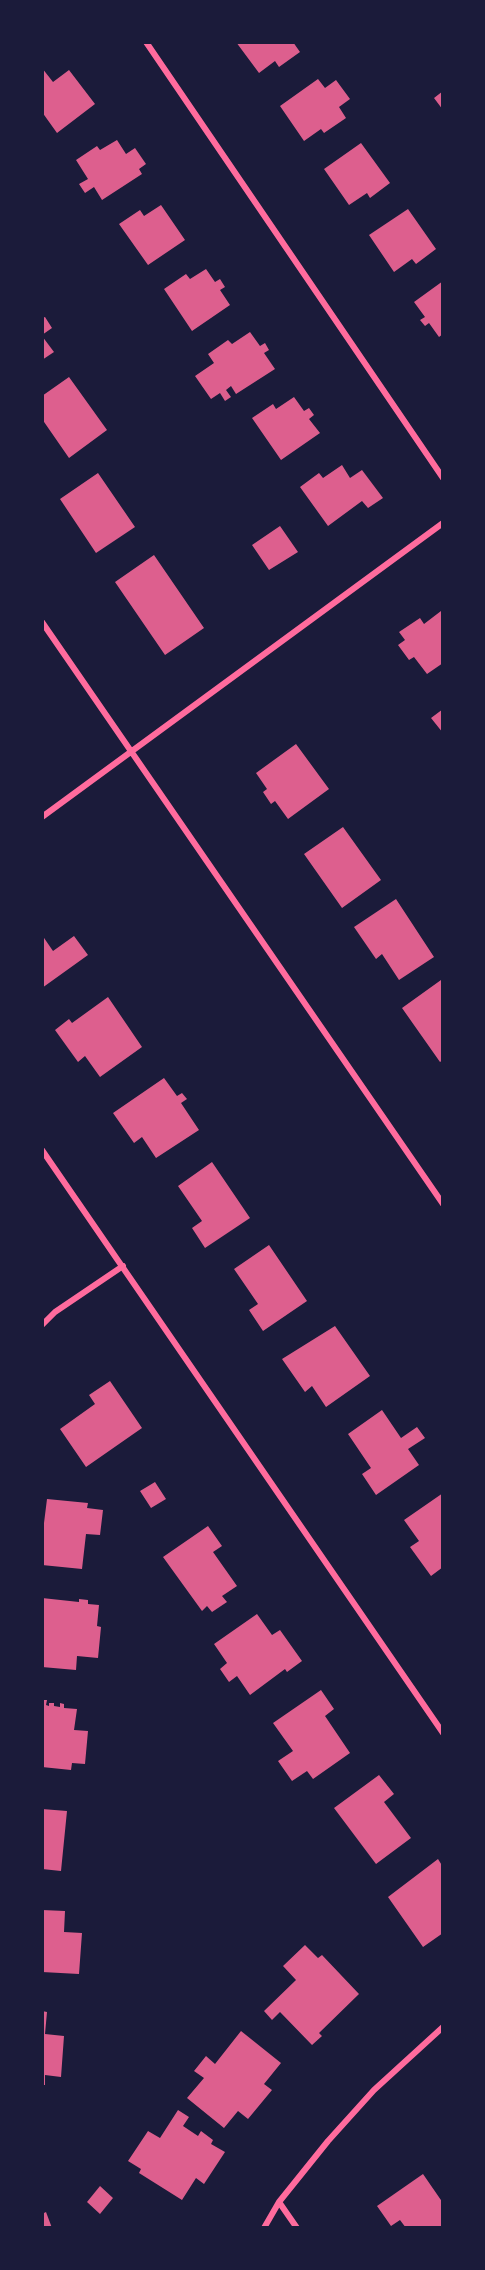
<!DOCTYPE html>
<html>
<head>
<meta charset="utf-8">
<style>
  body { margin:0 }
  #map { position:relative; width:485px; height:2270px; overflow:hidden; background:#1b1b3a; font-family:Manrope,sans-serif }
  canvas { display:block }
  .frame { position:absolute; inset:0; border:44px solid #1b1b3a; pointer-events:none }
</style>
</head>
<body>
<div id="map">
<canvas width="485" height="2270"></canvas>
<div class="frame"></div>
</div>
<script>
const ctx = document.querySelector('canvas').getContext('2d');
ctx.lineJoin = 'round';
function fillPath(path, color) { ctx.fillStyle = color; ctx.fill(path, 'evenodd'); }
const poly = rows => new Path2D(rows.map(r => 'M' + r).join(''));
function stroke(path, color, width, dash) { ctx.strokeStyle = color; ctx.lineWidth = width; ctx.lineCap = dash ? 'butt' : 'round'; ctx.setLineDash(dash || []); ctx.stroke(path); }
const building = poly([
  [236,42,293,42,300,52,279,67,275,61,259,73],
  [42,68,53,82,69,70,95,104,57,133,42,112],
  [318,79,325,88,336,80,350,99,339,107,346,118,324,133,321,129,304,141,280,106],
  [443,91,443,110,434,98],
  [117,140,126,154,135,148,146,164,139,169,142,174,102,200,94,187,85,193,79,184,88,179,76,160,97,146,100,150],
  [361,143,390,183,370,198,367,193,349,205,324,169],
  [161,205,185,240,148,265,119,224,140,210,144,216],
  [408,209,436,249,416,264,412,259,394,272,369,235],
  [206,269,215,282,220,279,225,287,220,290,230,305,192,331,164,289,186,274,190,279],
  [443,281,443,334,439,337,429,323,425,326,420,320,425,317,414,302],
  [45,317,52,328,42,335,42,318],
  [250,332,260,346,265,343,269,350,264,353,275,369,236,394,231,386,226,390,231,397,225,401,220,393,211,399,195,376,214,363,208,354,228,340,232,344],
  [42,336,54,352,42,360],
  [69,377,107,430,69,458,42,419,42,396],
  [294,397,304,411,309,408,314,415,309,419,320,433,281,460,252,418,273,404,276,409],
  [342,465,350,478,362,470,383,498,368,508,362,501,328,526,300,487,319,473,323,478],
  [98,473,135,527,96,553,60,499],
  [280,526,298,552,269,570,252,545],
  [154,555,204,628,165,655,115,582],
  [441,611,443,614,443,663,427,674,414,657,409,660,398,645,405,640,399,632,420,618,424,624],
  [443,709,443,733,431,718],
  [296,744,329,789,288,819,275,801,271,804,263,792,267,789,256,773],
  [343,827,381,880,342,908,304,854],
  [396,899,434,957,399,980,382,954,376,959,354,927],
  [42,935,53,951,74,936,88,955,42,988],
  [441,980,443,983,443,1060,440,1062,402,1008],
  [108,997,142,1047,100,1077,85,1056,78,1062,55,1030,69,1019,72,1023],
  [164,1078,177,1096,182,1093,187,1099,181,1103,199,1130,156,1158,142,1137,134,1143,113,1113],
  [212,1162,250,1218,205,1248,192,1228,202,1221,178,1186],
  [269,1245,307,1301,263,1331,249,1310,258,1304,234,1269],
  [335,1326,370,1376,326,1407,312,1386,305,1392,282,1359],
  [110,1381,142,1428,86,1467,60,1429,95,1404,89,1395],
  [382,1410,401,1438,417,1427,425,1438,408,1449,419,1465,376,1495,362,1474,371,1468,348,1434],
  [155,1482,166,1499,151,1508,140,1491],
  [443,1493,443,1567,431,1576,410,1547,419,1541,404,1520],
  [47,1499,88,1503,87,1508,103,1510,100,1535,86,1534,82,1569,42,1565,42,1539],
  [208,1526,222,1546,213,1552,237,1586,222,1596,227,1602,212,1612,207,1606,202,1611,163,1557],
  [42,1598,79,1602,79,1599,88,1600,88,1604,99,1605,97,1626,101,1627,98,1658,77,1656,76,1670,42,1667],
  [257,1614,272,1635,280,1630,302,1661,287,1672,285,1669,250,1695,237,1676,229,1682,220,1669,227,1663,214,1644],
  [321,1690,334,1709,325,1716,350,1753,313,1779,307,1771,292,1781,278,1761,293,1751,273,1723],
  [42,1700,47,1700,46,1705,49,1706,49,1703,54,1703,54,1706,60,1707,60,1703,64,1704,64,1708,77,1709,74,1730,88,1731,85,1764,72,1763,71,1770,42,1767],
  [379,1775,394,1794,384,1802,411,1838,376,1864,334,1808],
  [42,1809,67,1811,61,1871,42,1869],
  [438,1859,443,1867,443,1933,423,1947,388,1897],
  [42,1910,65,1911,64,1932,82,1933,79,1974,42,1972],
  [305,1945,318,1958,322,1955,359,1994,319,2033,322,2036,312,2045,280,2012,272,2020,264,2011,296,1980,283,1966],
  [42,2011,47,2012,45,2034,64,2036,61,2077,45,2075,45,2085,42,2085],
  [241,2031,281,2063,264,2084,272,2090,248,2119,238,2111,224,2128,187,2098,204,2078,194,2071,206,2056,215,2064],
  [178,2110,189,2117,183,2126,198,2136,201,2131,213,2140,211,2144,225,2152,204,2184,196,2178,182,2200,139,2173,141,2169,128,2161,148,2131,160,2138],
  [423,2174,443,2203,443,2228,406,2228,400,2220,391,2226,377,2206],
  [100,2186,113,2198,100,2214,87,2202],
  [46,2212,52,2228,42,2228,42,2214]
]);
const minor = poly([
  [146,42,443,478],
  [42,622,443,1204],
  [42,817,443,523],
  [42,1150,443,1733],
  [42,1325,55,1312,123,1266],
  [279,2202,297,2228],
  [264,2228,279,2202,328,2141,374,2090,443,2027]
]);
fillPath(building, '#dd5f8e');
stroke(minor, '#ff6b9d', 6);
</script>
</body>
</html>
